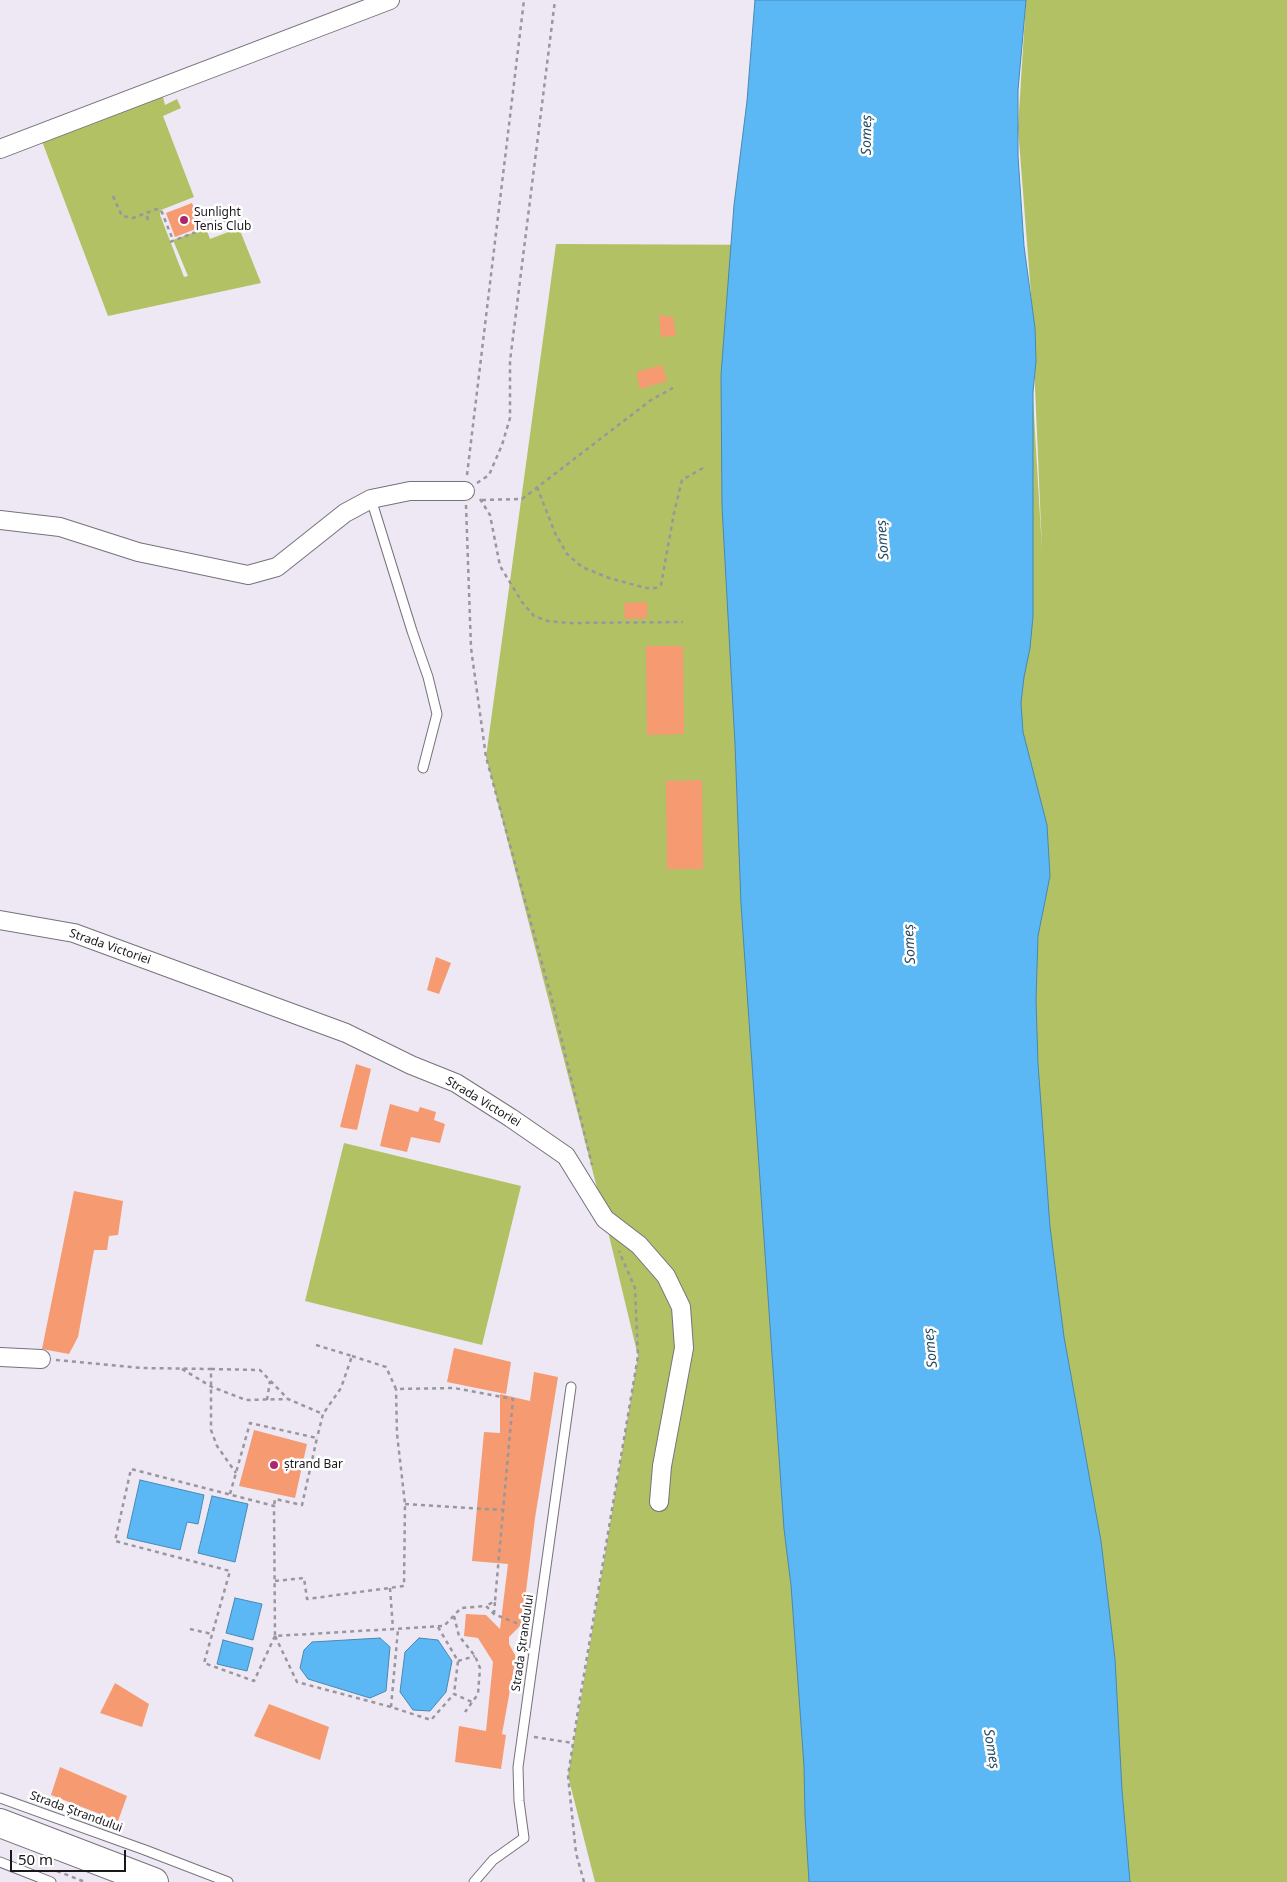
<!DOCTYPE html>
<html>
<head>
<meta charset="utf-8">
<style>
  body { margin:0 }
  #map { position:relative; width:1287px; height:1882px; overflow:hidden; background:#ede8f3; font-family:"Noto Sans",sans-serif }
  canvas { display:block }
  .scale { position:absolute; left:10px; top:1850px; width:116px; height:22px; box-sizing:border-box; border:2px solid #1a181c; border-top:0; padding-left:6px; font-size:15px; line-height:18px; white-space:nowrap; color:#1a181c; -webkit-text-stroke:4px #fff; paint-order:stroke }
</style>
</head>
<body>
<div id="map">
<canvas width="1287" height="1882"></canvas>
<div class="scale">50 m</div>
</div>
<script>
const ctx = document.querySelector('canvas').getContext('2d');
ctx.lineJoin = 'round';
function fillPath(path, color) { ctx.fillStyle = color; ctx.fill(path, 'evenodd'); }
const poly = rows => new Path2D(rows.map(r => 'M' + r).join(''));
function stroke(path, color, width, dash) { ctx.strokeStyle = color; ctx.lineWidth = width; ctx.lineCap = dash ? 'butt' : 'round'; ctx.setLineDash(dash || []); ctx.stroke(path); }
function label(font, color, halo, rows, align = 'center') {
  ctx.font = font + ' "Noto Sans",sans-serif'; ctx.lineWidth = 5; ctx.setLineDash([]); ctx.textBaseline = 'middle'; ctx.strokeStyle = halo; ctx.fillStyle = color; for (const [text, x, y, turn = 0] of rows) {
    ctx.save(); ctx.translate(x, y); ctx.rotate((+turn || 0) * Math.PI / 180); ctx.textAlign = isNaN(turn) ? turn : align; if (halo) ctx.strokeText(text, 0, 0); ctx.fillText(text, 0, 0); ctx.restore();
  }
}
const green = poly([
  [1026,0,1287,0,1287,1882,595,1882,568,1776,638,1356,605,1219,486,757,556,244,1024,246,1042,550,1031,294,1018,128],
  [162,93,165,105,177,99,181,108,163,116,194,197,161,210,160,215,184,277,188,276,173,240,206,228,210,239,239,228,261,283,108,316,40,136],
  [344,1143,521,1186,482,1345,305,1301]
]);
const water = poly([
  [755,0,1026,0,1018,90,1018,156,1024,246,1035,328,1036,361,1033,392,1033,616,1030,648,1024,677,1021,703,1023,732,1047,825,1050,876,1038,936,1036,1000,1038,1064,1050,1227,1064,1337,1101,1541,1115,1659,1122,1790,1130,1882,809,1882,805,1815,804,1766,791,1585,784,1529,741,904,735,744,722,506,721,375,734,205,747,101,755,0],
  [140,1480,204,1495,198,1524,187,1522,180,1550,127,1538,140,1480],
  [212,1496,248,1504,235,1562,198,1553,212,1496],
  [235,1598,262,1604,253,1640,226,1633,235,1598],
  [380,1638,390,1647,386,1691,370,1698,308,1679,300,1668,304,1650,312,1642,380,1638],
  [419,1638,438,1640,452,1661,446,1692,430,1711,413,1710,400,1692,405,1652,419,1638],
  [223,1640,253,1648,247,1671,217,1664,223,1640]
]);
const building = poly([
  [192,203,201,227,175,237,166,213],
  [659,315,673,317,676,336,661,337],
  [662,365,667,381,640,389,636,372],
  [647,602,647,618,625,619,624,603],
  [646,646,683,646,684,734,647,735],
  [702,780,703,869,667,869,666,781],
  [436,957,451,963,439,994,427,990],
  [356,1064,371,1069,357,1130,340,1127],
  [390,1104,418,1112,420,1107,436,1112,434,1120,445,1124,440,1143,411,1137,407,1152,380,1146],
  [74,1191,123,1201,118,1235,109,1236,107,1250,94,1250,78,1337,69,1354,42,1349],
  [454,1348,511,1362,506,1394,447,1382],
  [534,1372,558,1377,535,1518,522,1624,509,1637,509,1644,516,1657,502,1734,506,1735,501,1769,455,1762,459,1726,486,1731,493,1662,478,1638,464,1636,466,1614,486,1615,500,1629,508,1564,472,1561,484,1432,500,1433,500,1394,530,1401],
  [254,1430,307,1444,295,1498,239,1486],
  [115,1683,149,1704,142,1727,100,1713],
  [269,1704,329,1727,320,1760,254,1736],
  [60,1767,127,1796,118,1821,51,1795]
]);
const path = poly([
  [113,196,122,216,133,218,146,213],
  [148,220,146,213,157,209,161,210,173,240],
  [170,242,227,220],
  [467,475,524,0],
  [477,483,489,475,502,445,510,418,510,361,555,0],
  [537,487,555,533,567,554,582,567,609,578,646,588,656,588,661,585,674,513,682,480,703,468],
  [480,499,490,515,500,566,522,602,534,616,548,621,568,623,683,622],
  [482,500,522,499,651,400,673,388],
  [466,505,471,648,486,757,552,1000,592,1165],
  [316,1345,352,1356,341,1388,323,1414],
  [352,1356,386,1367,396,1389,454,1388,513,1399,495,1601,486,1606],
  [56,1360,142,1368,211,1369,211,1430,217,1446,236,1473],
  [182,1369,212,1387,246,1400,288,1399,323,1414,317,1438],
  [211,1369,260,1370,288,1399],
  [267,1400,270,1381],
  [230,1494,250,1423,317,1438,302,1505,275,1499,274,1506],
  [405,1504,503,1510],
  [275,1581,304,1578,307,1599,404,1586,405,1504,397,1434,396,1389],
  [390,1588,393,1629],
  [494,1614,495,1601],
  [454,1616,459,1636,475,1656,480,1668,478,1694,465,1712],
  [438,1627,458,1661,454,1694],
  [190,1629,212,1634],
  [275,1636,254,1681,204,1663,230,1571,115,1541,131,1469,274,1506,275,1636,444,1626,461,1608,486,1606,494,1614,526,1627],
  [275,1636,297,1682,391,1707,431,1720,454,1694,472,1702],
  [458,1661,475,1656],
  [391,1707,398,1629],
  [534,1737,573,1743],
  [57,1871,85,1882],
  [584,1882,576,1853,568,1776,579,1704,638,1356,635,1288,619,1251]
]);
const service = poly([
  [371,499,412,631,428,677,437,714,423,768],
  [0,1798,145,1850,228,1882],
  [0,1862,51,1882],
  [474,1882,493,1860,524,1838,519,1801,518,1767,571,1387]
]);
const minor = poly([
  [0,149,390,0],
  [0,520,60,527,138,552,248,575,277,567,345,513,371,499,410,491,465,491],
  [0,920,74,933,346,1033,411,1065,456,1083,511,1118,566,1156,605,1219,639,1245,666,1276,681,1307,684,1348,662,1466,659,1502],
  [0,1357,41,1359]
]);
const primary = poly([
  [0,1823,154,1882]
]);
const markers = [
  [184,220,5,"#ac266c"],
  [274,1465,5,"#ac266c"]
];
const poiNames = [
  ["Sunlight",194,213],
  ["Tenis Club",194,227],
  ["ștrand Bar",284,1465]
];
const streetNames = [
  ["Strada Victoriei",110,947,19],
  ["Strada Victoriei",483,1102,31],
  ["Strada Ștrandului",523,1643,-82],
  ["Strada Ștrandului",76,1812,20]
];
const waterNames = [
  ["Someș",867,135,-89],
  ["Someș",883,540,-94],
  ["Someș",910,944,-93],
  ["Someș",931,1348,-96],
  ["Someș",991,1749,81]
];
fillPath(green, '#b1c164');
fillPath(water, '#5cb8f4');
stroke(water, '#4888b3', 1);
fillPath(building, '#f69a72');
stroke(service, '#76727b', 11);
stroke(minor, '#76727b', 20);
stroke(primary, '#76727b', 30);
stroke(path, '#9a969e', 2.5, [4, 4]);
stroke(service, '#fff', 9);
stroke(minor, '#fff', 18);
stroke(primary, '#fff', 28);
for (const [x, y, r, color] of markers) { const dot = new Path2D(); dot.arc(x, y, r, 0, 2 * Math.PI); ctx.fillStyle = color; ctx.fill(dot); stroke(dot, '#fff', 2); }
label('12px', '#1a181c', '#fff', poiNames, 'left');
label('12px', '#1a181c', '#fff', streetNames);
label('italic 14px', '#244a63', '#fff', waterNames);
</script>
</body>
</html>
